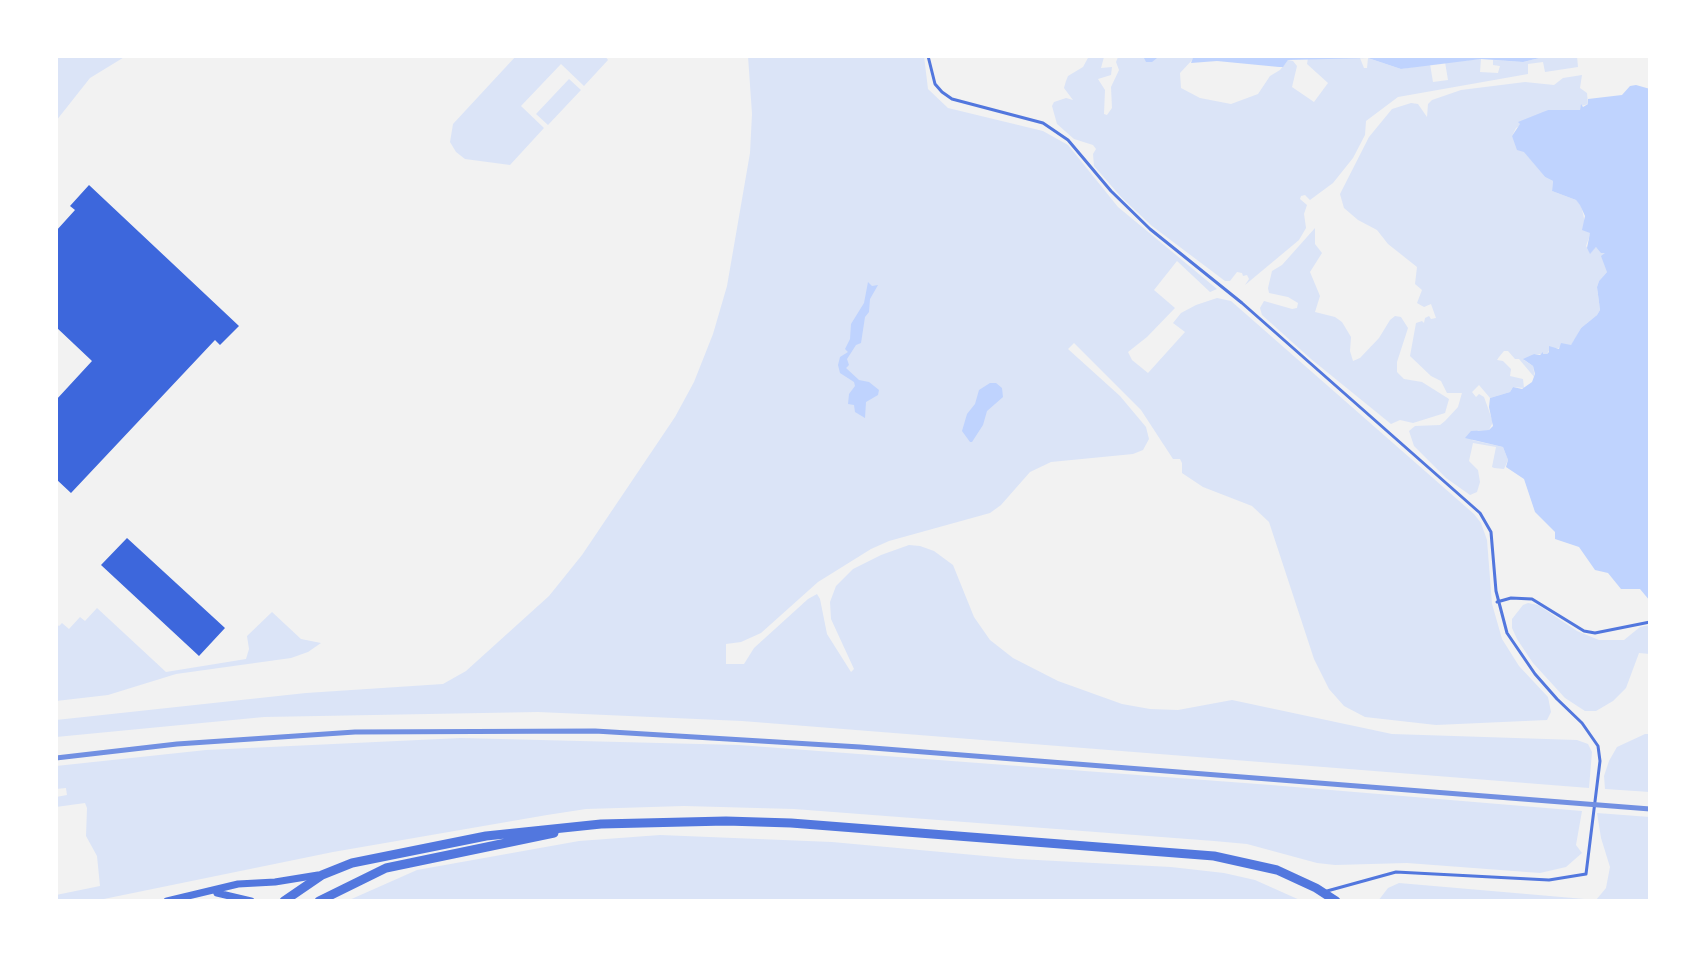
<!DOCTYPE html>
<html>
<head>
<meta charset="utf-8">
<style>
  body { margin:0 }
  #map { position:relative; width:1706px; height:957px; overflow:hidden; background:#f2f2f2; font-family:"Roboto Condensed",sans-serif }
  canvas { display:block }
  .frame { position:absolute; inset:0; border:58px solid #fff; pointer-events:none }
</style>
</head>
<body>
<div id="map">
<canvas width="1706" height="957"></canvas>
<div class="frame"></div>
</div>
<script>
const ctx = document.querySelector('canvas').getContext('2d');
ctx.lineJoin = 'round';
function fillPath(path, color) { ctx.fillStyle = color; ctx.fill(path, 'evenodd'); }
const poly = rows => new Path2D(rows.map(r => 'M' + r).join(''));
function stroke(path, color, width, dash) { ctx.strokeStyle = color; ctx.lineWidth = width; ctx.lineCap = dash ? 'butt' : 'round'; ctx.setLineDash(dash || []); ctx.stroke(path); }
const green = poly([
  [56,56,126,56,90,78,56,121],
  [516,56,605,56,608,60,584,86,561,64,521,106,544,128,510,165,465,159,456,152,450,142,453,124],
  [748,56,924,56,928,89,948,108,1043,131,1068,145,1118,207,1217,289,1210,292,1177,261,1154,290,1175,308,1147,337,1128,352,1132,360,1148,373,1185,332,1173,323,1181,313,1196,305,1217,298,1231,301,1474,514,1481,523,1487,540,1492,604,1502,639,1519,666,1548,697,1551,712,1547,720,1436,725,1365,717,1344,706,1329,689,1314,659,1269,522,1252,506,1203,487,1182,473,1182,463,1180,459,1173,459,1141,410,1074,343,1068,349,1120,396,1146,427,1149,439,1143,450,1133,454,1051,462,1030,472,1001,505,990,513,889,541,871,549,818,582,761,633,741,642,726,644,726,664,744,664,754,648,808,599,817,594,820,599,827,634,851,672,854,669,831,619,830,602,836,586,853,569,881,555,909,545,920,546,934,551,953,565,974,617,990,640,1013,658,1058,681,1122,704,1150,709,1178,710,1232,700,1392,734,1577,740,1588,744,1592,752,1589,788,742,721,538,712,264,717,56,737,56,720,306,693,443,684,466,671,549,596,582,555,675,417,694,382,713,334,727,286,750,153,752,114],
  [1089,56,1104,57,1101,68,1112,67,1111,75,1098,79,1105,90,1104,114,1107,115,1112,108,1111,87,1119,70,1116,62,1118,57,1194,58,1180,73,1181,88,1200,98,1231,104,1258,94,1270,76,1280,70,1288,60,1293,61,1297,66,1292,87,1314,102,1328,83,1307,64,1308,58,1360,58,1364,68,1367,68,1368,58,1401,69,1430,64,1433,82,1448,80,1445,62,1481,59,1480,72,1498,73,1500,66,1493,65,1493,60,1523,62,1548,56,1577,56,1578,67,1545,72,1543,62,1528,64,1528,74,1398,97,1366,121,1365,135,1353,158,1333,183,1310,200,1305,195,1301,196,1300,199,1307,205,1304,214,1306,228,1299,240,1245,285,1249,279,1247,275,1243,276,1242,273,1237,272,1230,281,1225,281,1152,226,1122,198,1094,166,1093,154,1096,149,1093,145,1074,139,1057,124,1052,106,1054,102,1066,98,1073,100,1064,88,1066,81,1068,76,1083,67],
  [1582,75,1580,88,1587,93,1588,104,1581,106,1580,110,1548,110,1516,128,1512,136,1545,177,1553,181,1552,191,1576,200,1581,205,1587,231,1591,232,1586,246,1590,253,1596,247,1607,252,1607,272,1599,281,1597,287,1600,310,1597,315,1581,328,1571,346,1550,349,1547,354,1534,354,1524,360,1533,366,1535,378,1519,359,1515,359,1508,351,1504,351,1499,357,1497,360,1503,361,1511,369,1510,376,1523,379,1524,388,1513,387,1510,392,1490,398,1479,385,1472,392,1476,397,1479,394,1484,397,1493,422,1489,430,1478,430,1472,440,1503,447,1508,460,1504,469,1494,468,1492,467,1496,447,1473,443,1469,461,1478,470,1480,482,1477,492,1470,495,1446,478,1414,446,1409,431,1415,426,1440,425,1445,421,1458,407,1462,393,1447,393,1441,381,1431,376,1410,356,1416,323,1422,321,1424,323,1425,318,1429,316,1431,319,1436,318,1431,304,1424,307,1417,303,1422,290,1415,284,1417,267,1388,244,1377,230,1358,220,1344,208,1340,194,1369,137,1392,109,1411,103,1418,104,1427,117,1428,104,1432,100,1461,90,1525,82,1554,85,1563,78],
  [569,79,581,90,548,125,536,114],
  [1315,228,1315,244,1322,253,1310,272,1320,296,1315,312,1335,317,1342,322,1351,337,1350,351,1353,361,1360,358,1379,338,1390,320,1395,316,1401,317,1408,328,1397,362,1397,372,1404,379,1422,382,1449,399,1445,413,1413,423,1400,420,1391,424,1311,359,1262,315,1260,308,1264,301,1292,309,1297,308,1298,303,1288,297,1269,293,1268,288,1272,271,1282,265],
  [1528,603,1538,605,1577,631,1599,640,1624,640,1640,627,1650,625,1650,654,1639,653,1626,688,1613,701,1596,711,1585,711,1565,698,1533,663,1517,639,1512,628,1512,619,1523,605],
  [97,608,166,672,246,659,249,649,247,636,272,612,301,639,321,643,308,652,291,658,176,674,108,695,56,701,56,624,59,626,62,623,69,629,80,617,85,621],
  [1645,734,1650,734,1650,792,1605,789,1604,776,1609,761,1617,747],
  [461,738,739,745,1271,785,1582,811,1576,845,1582,853,1566,867,1540,873,1407,863,1335,865,1317,863,1247,844,1214,841,794,809,684,806,586,809,547,815,333,852,94,901,56,901,56,895,100,886,97,856,86,836,87,808,85,803,56,807,56,797,67,795,66,788,56,789,56,766,206,750],
  [1597,813,1650,817,1650,901,1378,901,1388,888,1399,883,1596,900,1606,888,1610,867,1601,838],
  [660,835,832,842,1018,859,1171,867,1224,873,1255,880,1302,901,347,901,417,870,579,841]
]);
const water = poly([
  [1119,56,1548,56,1523,62,1481,59,1401,69,1368,58,1288,60,1283,67,1279,67,1217,61,1191,63,1193,58,1157,58,1152,62,1146,62,1144,58],
  [1636,85,1650,89,1650,601,1640,589,1621,589,1608,573,1595,570,1579,547,1555,539,1555,532,1535,512,1524,479,1506,467,1508,460,1503,447,1465,438,1471,431,1489,430,1493,426,1489,407,1490,398,1510,392,1513,387,1522,389,1532,382,1535,374,1533,366,1523,359,1534,354,1540,355,1543,352,1543,354,1547,354,1549,352,1549,346,1559,349,1561,343,1571,345,1581,328,1597,315,1600,310,1597,287,1599,281,1607,272,1601,256,1605,253,1601,253,1596,247,1590,254,1587,248,1590,233,1582,230,1585,216,1580,205,1576,200,1552,191,1553,181,1545,177,1524,152,1517,150,1512,136,1520,124,1518,122,1548,110,1580,110,1581,104,1583,107,1588,104,1588,99,1622,95,1630,86],
  [868,282,872,286,878,285,870,299,869,312,865,317,861,343,856,345,847,359,849,365,846,368,859,380,869,382,879,390,878,395,866,402,865,418,855,412,854,405,848,404,849,394,855,386,854,382,840,373,838,365,840,357,848,352,845,349,850,339,851,324,864,303],
  [990,383,996,383,1002,388,1003,397,987,411,983,425,972,442,970,442,962,431,967,414,975,404,979,390]
]);
const building = poly([
  [89,185,239,326,220,345,215,340,71,493,56,479,56,400,92,361,56,327,56,231,75,210,70,206],
  [127,538,225,628,199,656,101,565]
]);
const service = poly([
  [928,56,935,84,942,92,952,99,1043,123,1068,140,1111,191,1150,229,1242,303,1480,513,1491,532,1496,591,1507,633,1535,674,1557,699,1582,723,1598,746,1600,761,1586,874,1549,880,1396,872,1327,891],
  [1497,602,1511,598,1532,599,1584,631,1595,633,1650,622]
]);
const minor = poly([
  [217,893,251,901],
  [167,901,238,884,275,882,318,875]
]);
const tertiary = poly([
  [284,901,322,875,352,863,486,836,601,824,726,821,791,823,1214,856,1277,870,1316,888,1336,901],
  [319,901,386,868,554,833]
]);
const rail = poly([
  [56,758,177,744,355,732,595,731,860,747,1650,809]
]);
fillPath(green, '#dbe4f7');
fillPath(water, '#bfd3fe');
fillPath(building, '#3d67dc');
stroke(service, '#5277de', 3);
stroke(minor, '#5277de', 7);
stroke(tertiary, '#5277de', 9);
stroke(rail, '#7290e2', 5);
</script>
</body>
</html>
